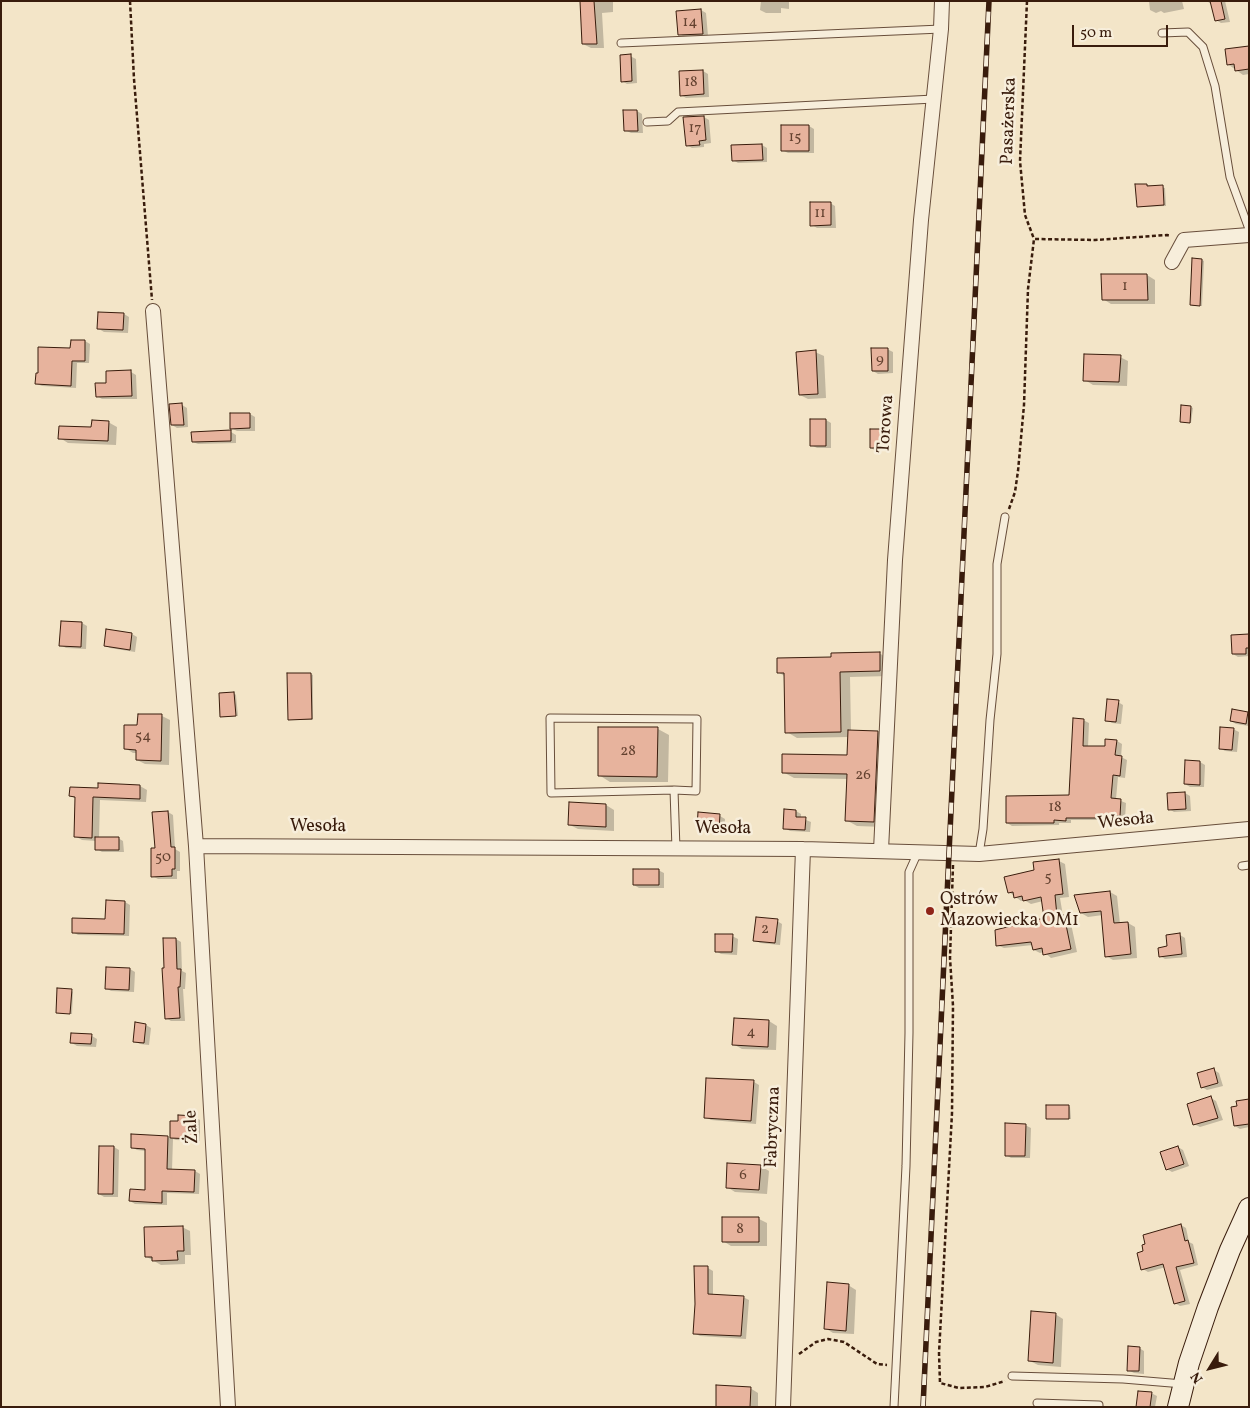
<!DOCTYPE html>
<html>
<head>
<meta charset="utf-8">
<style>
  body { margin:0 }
  #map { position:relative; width:1250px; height:1408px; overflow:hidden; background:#f3e5c8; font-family:Vollkorn,serif }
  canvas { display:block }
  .frame { position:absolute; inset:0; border:2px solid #391c0c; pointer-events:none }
  .north { position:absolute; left:1185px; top:1343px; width:50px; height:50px; -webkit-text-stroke:4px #f7eedb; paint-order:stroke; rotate:234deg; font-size:14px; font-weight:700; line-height:20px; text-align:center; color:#391c0c }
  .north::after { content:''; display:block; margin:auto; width:18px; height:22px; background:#391c0c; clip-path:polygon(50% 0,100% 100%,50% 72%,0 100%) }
  .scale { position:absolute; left:1072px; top:25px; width:96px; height:22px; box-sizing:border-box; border:2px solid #391c0c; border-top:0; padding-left:6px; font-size:15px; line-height:18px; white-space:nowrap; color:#391c0c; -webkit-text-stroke:4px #f7eedb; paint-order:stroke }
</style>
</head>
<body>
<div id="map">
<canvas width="1250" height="1408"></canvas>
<div class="frame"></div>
<div class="north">N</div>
<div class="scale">50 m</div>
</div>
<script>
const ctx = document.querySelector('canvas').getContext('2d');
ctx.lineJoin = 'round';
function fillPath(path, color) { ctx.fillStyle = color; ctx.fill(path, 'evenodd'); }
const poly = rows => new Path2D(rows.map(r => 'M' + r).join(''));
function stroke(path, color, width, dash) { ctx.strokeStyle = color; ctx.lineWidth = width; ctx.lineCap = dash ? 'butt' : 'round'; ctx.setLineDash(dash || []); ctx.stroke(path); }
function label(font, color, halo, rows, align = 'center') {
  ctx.font = font + ' Vollkorn,serif'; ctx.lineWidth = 5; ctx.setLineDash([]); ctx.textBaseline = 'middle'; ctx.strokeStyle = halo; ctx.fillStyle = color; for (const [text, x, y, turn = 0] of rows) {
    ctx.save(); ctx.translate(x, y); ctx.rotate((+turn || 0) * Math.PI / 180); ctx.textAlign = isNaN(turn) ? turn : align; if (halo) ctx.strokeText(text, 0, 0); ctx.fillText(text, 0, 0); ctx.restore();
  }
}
const shadow = poly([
  [581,1,613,1,613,12,602,13,604,48,591,48,583,44],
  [761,1,789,1,789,9,781,8,781,13,766,13,760,10],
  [1149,1,1182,1,1184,9,1164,13,1161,11,1156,13,1150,10],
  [1207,1,1225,1,1230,22,1221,23,1216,20,1212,5],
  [701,10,706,13,708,36,685,37,679,34],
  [1249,47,1249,74,1243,75,1229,65],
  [630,56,636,59,637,83,627,84,622,81],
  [703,71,708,74,709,97,686,98,681,95],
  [637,111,642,114,643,133,631,133,625,130],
  [704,117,709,120,711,143,704,144,704,147,692,148,687,145],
  [809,126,814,129,814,153,788,153,782,150],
  [762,145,767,148,767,162,738,163,733,160],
  [1147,185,1165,188,1166,206,1140,207,1138,206],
  [830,203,835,206,836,228,817,228,812,225],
  [1202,260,1204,261,1202,306,1193,306,1191,305],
  [1103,275,1147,275,1155,280,1155,304,1111,304,1103,299],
  [124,314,129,317,128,333,104,332,99,329],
  [72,341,85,341,90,344,89,363,77,363,76,388,42,386,37,384,72,349],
  [887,349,893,352,893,373,878,374,873,371],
  [815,352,824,356,826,398,808,399,800,395],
  [1120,357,1128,361,1127,386,1093,385,1085,380],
  [131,372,136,375,137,399,102,399,97,396,107,384],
  [182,405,187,408,188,427,177,428,172,425],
  [1191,407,1193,408,1191,423,1181,421],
  [250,414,255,417,255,431,237,431,231,428],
  [826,420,831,423,831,448,817,448,811,445],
  [108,422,117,427,116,445,68,443,60,438],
  [884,430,889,433,890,450,876,451,871,448],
  [231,432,236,435,236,443,198,444,193,442],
  [82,623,87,626,86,649,66,648,61,645],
  [132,634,137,637,135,652,110,648,105,645],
  [1249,635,1249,656,1238,657,1233,654],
  [879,653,889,659,890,676,850,677,851,731,878,732,888,738,884,827,857,826,846,820,848,779,794,778,783,772,849,756,849,737,797,738,787,732,786,677,778,672,832,658],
  [311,674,313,675,313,720,291,720,289,719],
  [234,693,236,695,238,716,223,717,221,716,220,694],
  [1118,702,1123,705,1121,724,1112,723,1107,720],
  [1248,713,1249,726,1236,724,1231,721],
  [139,715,162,716,170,720,169,765,145,764,137,760,137,753,133,753,125,748,139,727],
  [1083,720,1089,723,1088,747,1106,748,1117,741,1122,744,1121,757,1127,760,1125,778,1118,777,1116,799,1126,803,1125,819,1107,817,1107,820,1071,820,1071,823,1059,823,1059,825,1012,826,1007,823,1071,797],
  [658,729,669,735,668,782,610,782,599,775],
  [1233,729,1239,732,1237,752,1225,751,1220,748],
  [1200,762,1205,765,1204,787,1190,787,1185,784],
  [140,786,147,790,146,802,100,800,99,838,118,838,123,841,124,852,102,852,97,849,97,841,82,840,75,836,76,799,71,796,99,789],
  [1185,793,1190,796,1191,811,1174,812,1169,809],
  [570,803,606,805,614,810,614,831,578,829,570,825],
  [786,811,796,811,801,814,801,818,811,822,810,832,790,831,785,828],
  [168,812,173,815,175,849,180,852,180,871,177,871,177,879,158,879,152,876,156,849],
  [720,816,725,819,724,832,704,831,698,828],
  [1059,861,1065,864,1069,897,1060,898,1063,916,1070,919,1077,952,1051,958,1044,952,1040,953,1034,950,1033,945,1004,948,997,945,1045,919,1043,901,1031,904,1024,900,1021,901,1009,892,1035,871],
  [658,870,664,873,664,888,639,888,634,885],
  [1110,892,1117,896,1120,924,1128,923,1135,927,1137,958,1113,960,1106,956,1103,915,1088,917,1081,913],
  [125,902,130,905,129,936,78,935,73,932,106,921],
  [777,921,782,924,780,945,760,943,755,940],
  [1180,935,1185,938,1187,957,1165,959,1160,956],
  [732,936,738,939,737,955,721,954,716,951],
  [176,939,181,942,182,971,186,973,185,989,183,989,185,1021,171,1021,166,1018],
  [107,968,130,969,135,972,134,992,111,991,106,988],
  [71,990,73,992,72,1014,59,1013],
  [769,1021,777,1026,776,1050,742,1049,733,1044],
  [146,1025,151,1028,149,1045,140,1044,134,1041],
  [92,1036,97,1039,96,1047,77,1046,72,1043],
  [1214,1070,1219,1073,1223,1086,1207,1090,1202,1087],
  [754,1082,759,1085,756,1124,711,1120,706,1117],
  [1211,1098,1216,1101,1223,1120,1200,1127,1194,1124],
  [1249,1100,1249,1127,1240,1129,1235,1126,1238,1107],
  [1068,1106,1070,1107,1071,1119,1047,1119],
  [195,1117,200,1120,200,1141,176,1140,173,1139,172,1170,195,1171,200,1174,199,1194,167,1193,167,1205,135,1204,130,1201,146,1191,146,1151,137,1150,132,1147,168,1137,171,1139,171,1122,179,1122],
  [1025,1125,1031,1128,1030,1158,1011,1158,1006,1155],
  [114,1147,119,1150,118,1197,104,1197,99,1194],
  [1178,1147,1183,1150,1189,1166,1172,1172,1167,1169],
  [761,1166,769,1171,767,1194,735,1192,727,1187],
  [759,1219,767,1223,767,1246,731,1246,723,1241],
  [1181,1225,1186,1228,1189,1242,1193,1244,1198,1265,1180,1270,1190,1304,1180,1306,1175,1303,1166,1267,1148,1272,1143,1269,1145,1252],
  [182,1227,190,1231,191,1255,185,1255,185,1264,161,1265,147,1257],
  [708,1268,713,1271,713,1296,743,1297,749,1300,746,1339,700,1336,694,1333],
  [848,1285,856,1290,854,1334,833,1333,825,1328],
  [1055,1314,1063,1319,1061,1367,1038,1365,1030,1361],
  [1139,1348,1144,1351,1144,1374,1134,1373,1128,1370],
  [750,1388,758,1393,758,1407,717,1407],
  [1151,1393,1157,1396,1155,1407,1137,1407]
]);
const building = poly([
  [580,1,594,1,597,44,582,44,580,1],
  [1210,1,1221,1,1225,19,1215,21,1210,1],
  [701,9,703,34,678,35,676,11,701,9],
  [1249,46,1249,69,1235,71,1234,64,1227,65,1225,49,1249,46],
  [631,54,632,81,621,82,620,55,631,54],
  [703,70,704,94,680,96,679,71,703,70],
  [623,110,637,110,638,131,624,131,623,110],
  [704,116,706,140,699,141,700,145,686,146,683,117,704,116],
  [781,125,809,125,809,151,781,151,781,125],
  [762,144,763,160,732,161,731,145,762,144],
  [1135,184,1147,184,1147,186,1163,185,1164,205,1137,207,1135,184],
  [810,202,831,202,831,225,810,226,810,202],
  [1192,258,1202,259,1200,306,1190,305,1192,258],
  [1101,274,1147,274,1148,300,1102,300,1101,274],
  [98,312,124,313,123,330,97,329,98,312],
  [71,340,85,340,85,361,72,361,71,386,35,384,36,373,38,373,38,347,70,348,71,340],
  [871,348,888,348,888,371,872,371,871,348],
  [816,350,818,394,799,395,796,352,816,350],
  [1084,354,1121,355,1119,382,1083,381,1084,354],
  [131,370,132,396,96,397,95,383,106,383,106,371,131,370],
  [182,403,184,425,171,425,169,404,182,403],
  [1181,405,1191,406,1190,423,1180,422,1181,405],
  [230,413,250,413,250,428,230,429,230,413],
  [810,419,826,419,826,446,810,446,810,419],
  [92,420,109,421,108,441,58,439,59,426,91,427,92,420],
  [870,429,885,429,885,448,870,448,870,429],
  [231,430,231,441,192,442,191,432,231,430],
  [61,621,82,622,81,647,59,646,61,621],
  [106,629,132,633,130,650,104,646,106,629],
  [1249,634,1249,648,1246,648,1246,654,1232,654,1231,635,1249,634],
  [880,652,880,671,840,672,841,732,785,733,784,673,777,673,777,658,831,657,831,653,880,652],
  [287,673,311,673,312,719,288,720,287,673],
  [234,692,236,716,220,717,219,693,234,692],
  [1107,699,1119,700,1116,722,1105,721,1107,699],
  [1232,709,1248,712,1246,724,1230,721,1232,709],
  [138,714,162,714,161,761,136,760,136,750,124,749,124,725,137,725,138,714],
  [1073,718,1084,719,1083,746,1105,746,1105,739,1117,740,1115,755,1122,756,1120,776,1113,775,1111,798,1121,799,1120,816,1102,815,1102,818,1066,818,1066,821,1054,820,1054,823,1006,823,1006,796,1069,795,1073,718],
  [598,727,658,727,657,777,598,776,598,727],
  [1220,727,1234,728,1232,750,1219,749,1220,727],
  [848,730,878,731,874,822,845,821,847,774,782,773,782,754,847,755,848,730],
  [1185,760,1200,761,1200,785,1184,784,1185,760],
  [98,783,140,785,140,799,93,797,92,838,74,837,75,797,69,796,70,787,98,788,98,783],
  [1185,792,1186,809,1168,810,1167,793,1185,792],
  [569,802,606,804,606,827,568,825,569,802],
  [784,809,796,810,796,817,806,817,805,830,783,829,784,809],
  [168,811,171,847,175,847,175,869,172,869,172,876,151,877,151,848,155,848,152,812,168,811],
  [698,812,720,814,719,830,697,828,698,812],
  [95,837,119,837,119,850,95,850,95,837],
  [1059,859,1063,894,1055,895,1057,916,1064,915,1071,949,1043,955,1042,948,1033,950,1031,942,996,946,995,930,1044,918,1041,897,1023,901,1022,896,1014,898,1013,892,1008,893,1004,877,1034,870,1033,862,1059,859],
  [633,869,659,869,659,885,633,885,633,869],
  [1110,891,1114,923,1128,922,1131,954,1105,957,1101,911,1080,913,1074,895,1110,891],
  [106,900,125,901,124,934,72,933,72,918,105,919,106,900],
  [756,917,778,919,775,943,753,941,756,917],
  [1180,933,1182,954,1159,957,1158,948,1167,946,1166,935,1180,933],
  [715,934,733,934,732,952,715,952,715,934],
  [163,938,176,938,177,969,181,969,180,987,178,987,180,1018,165,1019,162,968,164,968,163,938],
  [106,967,130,968,129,990,105,989,106,967],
  [57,988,72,989,70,1014,56,1013,57,988],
  [734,1018,769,1020,768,1047,732,1045,734,1018],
  [135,1022,146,1024,144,1043,133,1042,135,1022],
  [71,1033,92,1034,91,1044,70,1043,71,1033],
  [1214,1068,1218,1083,1201,1088,1197,1073,1214,1068],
  [706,1078,754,1080,751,1121,704,1118,706,1078],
  [1211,1096,1218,1118,1193,1125,1187,1104,1211,1096],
  [1249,1099,1249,1124,1234,1126,1231,1107,1237,1106,1236,1101,1249,1099],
  [1046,1105,1069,1105,1069,1119,1046,1119,1046,1105],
  [178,1115,196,1116,195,1139,170,1138,170,1121,178,1121,178,1115],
  [1005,1123,1026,1124,1025,1156,1005,1156,1005,1123],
  [131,1134,168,1136,167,1169,195,1170,194,1192,162,1191,162,1203,129,1201,130,1189,145,1190,145,1149,131,1148,131,1134],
  [99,1146,114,1146,113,1194,98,1194,99,1146],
  [1178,1146,1184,1164,1166,1170,1160,1152,1178,1146],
  [727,1163,761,1165,759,1190,726,1188,727,1163],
  [722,1217,759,1217,759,1242,722,1242,722,1217],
  [1181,1224,1185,1241,1188,1240,1194,1263,1176,1267,1185,1301,1174,1304,1163,1264,1141,1270,1137,1253,1143,1251,1142,1245,1145,1244,1143,1235,1181,1224],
  [183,1226,184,1251,177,1251,178,1260,152,1261,152,1257,145,1257,144,1227,183,1226],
  [694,1266,708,1266,708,1294,744,1296,741,1336,693,1334,695,1304,694,1266],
  [827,1282,849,1284,846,1331,824,1329,827,1282],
  [1031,1311,1056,1313,1053,1363,1028,1361,1031,1311],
  [1128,1346,1140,1347,1139,1371,1127,1371,1128,1346],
  [716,1385,751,1387,750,1407,716,1407,716,1385],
  [1138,1391,1152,1392,1150,1407,1136,1407,1138,1391]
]);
const path = poly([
  [130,1,134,79,152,300],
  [1027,1,1020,161,1025,215,1034,239],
  [1009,509,1015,492,1018,471,1024,405,1028,289,1034,239,1095,240,1167,235,1171,236],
  [953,865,950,958,953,1006,952,1113,939,1353,940,1383,959,1388,985,1387,1005,1381],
  [799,1354,816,1342,828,1339,844,1342,877,1364,887,1365]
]);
const lane = poly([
  [1162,33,1188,32,1203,47,1215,86,1230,177,1249,229],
  [621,43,941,29],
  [647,122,668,121,678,112,934,99],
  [674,790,551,793,550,718,697,719,696,791,674,790,676,849],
  [979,854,983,829,990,720,997,654,997,564,1005,517],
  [1242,866,1249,865],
  [1012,1376,1123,1379,1183,1384],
  [1037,1403,1099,1405,1099,1407],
  [894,1407,906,1166,909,1033,909,872,918,852]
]);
const street = poly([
  [1172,262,1184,240,1249,235],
  [153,311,196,846,228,1407],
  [196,846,803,849,979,854,1249,829],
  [881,850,895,560,921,220,941,29,942,1],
  [783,1407,803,849]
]);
const secondary = poly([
  [1178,1407,1189,1363,1208,1307,1230,1250,1249,1208]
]);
const rail = poly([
  [923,1407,989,1]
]);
const markers = [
  [930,911,5,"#8f2418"]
];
const numberNames = [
  ["14",690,23],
  ["18",691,83],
  ["17",695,129],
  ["15",795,138],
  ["11",820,214],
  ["1",1125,287],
  ["9",880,360],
  ["54",143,737],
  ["28",628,752],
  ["26",863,776],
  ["18",1055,808],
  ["50",163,858],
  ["5",1048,878],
  ["2",765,930],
  ["4",751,1033],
  ["6",743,1176],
  ["8",740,1230]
];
const streetNames = [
  ["Pasażerska",1010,121,-88],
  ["Torowa",887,424,-86],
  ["Wesoła",1126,822,-6],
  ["Wesoła",318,828],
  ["Wesoła",723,830],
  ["Żale",193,1127,-93],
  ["Fabryczna",774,1127,-88]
];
const poiNames = [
  ["Ostrów",940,901],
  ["Mazowiecka OM1",940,922]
];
fillPath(shadow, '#0003');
fillPath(building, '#e7b39d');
stroke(building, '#391c0c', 1);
stroke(lane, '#684e3b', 9);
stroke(street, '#684e3b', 16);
stroke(secondary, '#391c0c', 22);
stroke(path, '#391c0c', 2.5, [4, 2.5]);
stroke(lane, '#f7eedb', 7);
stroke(street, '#f7eedb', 14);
stroke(secondary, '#f7eedb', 20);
stroke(rail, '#391c0c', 5.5);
stroke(rail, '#f7eedb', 4, [11]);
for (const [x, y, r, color] of markers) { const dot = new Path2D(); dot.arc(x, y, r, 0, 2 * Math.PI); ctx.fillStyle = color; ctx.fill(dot); stroke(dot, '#f7eedb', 2); }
label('15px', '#644230', null, numberNames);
label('18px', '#391c0c', '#f7eedb', streetNames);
label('18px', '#391c0c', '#f7eedb', poiNames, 'left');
</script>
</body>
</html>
